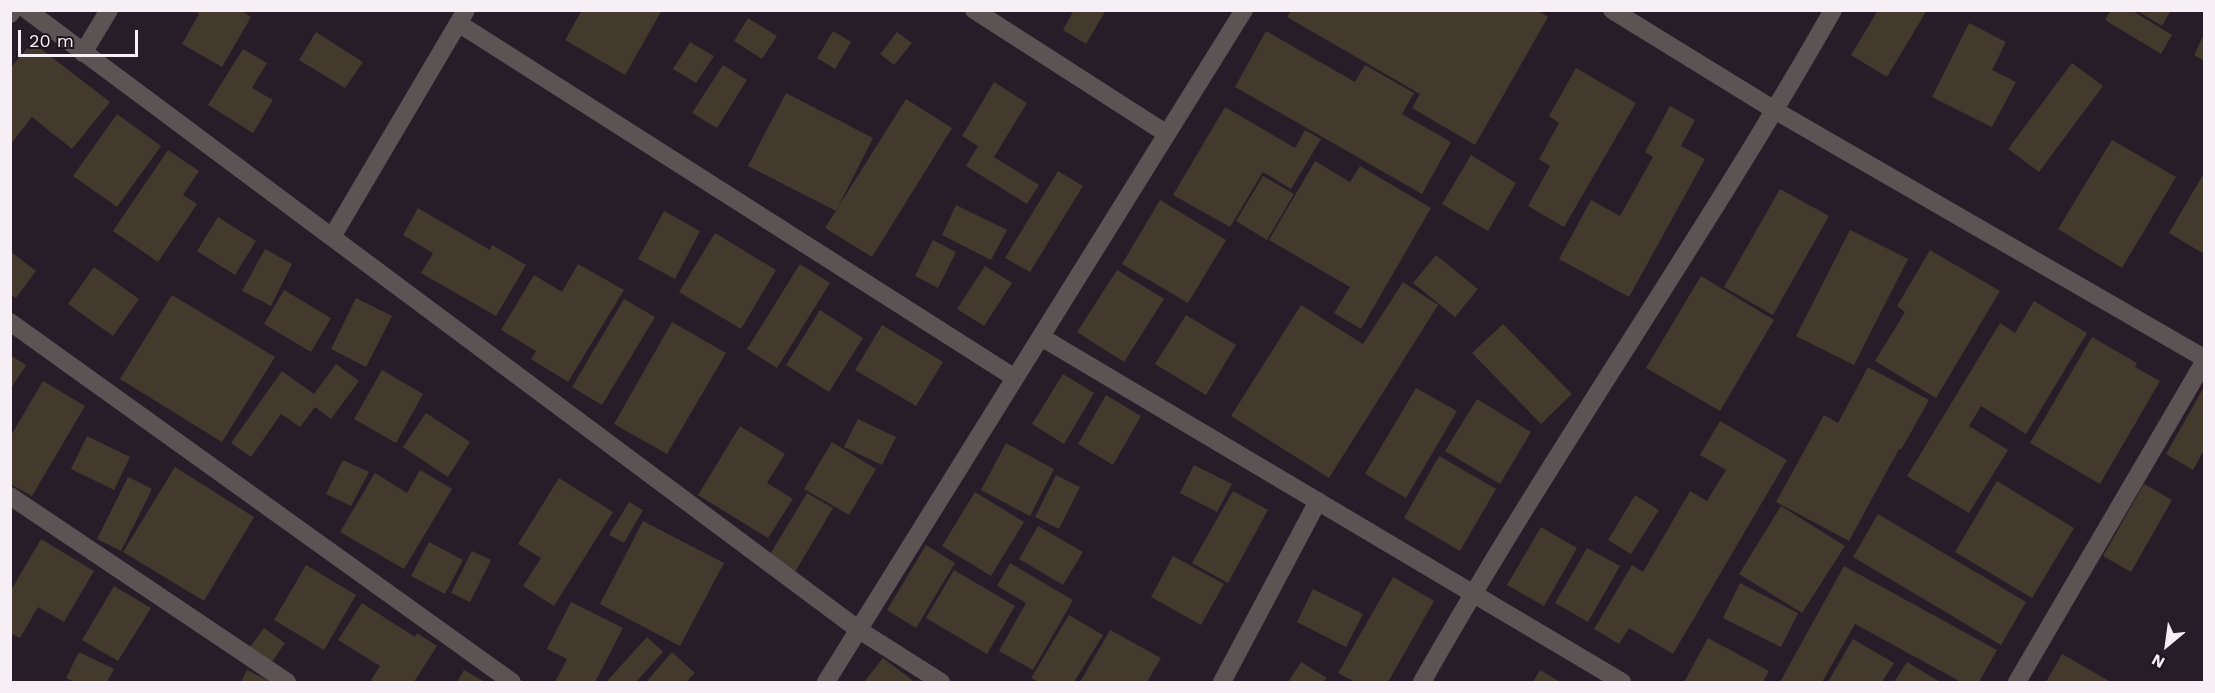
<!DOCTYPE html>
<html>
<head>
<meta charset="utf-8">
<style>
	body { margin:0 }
	#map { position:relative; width:2215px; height:693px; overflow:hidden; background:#271d28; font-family:"Work Sans",sans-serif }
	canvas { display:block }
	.frame { position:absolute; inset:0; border:12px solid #f6eff6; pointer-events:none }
	.north { position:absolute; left:2137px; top:615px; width:60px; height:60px; -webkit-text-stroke:4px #1e141e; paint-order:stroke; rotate:209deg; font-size:16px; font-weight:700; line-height:24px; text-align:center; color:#f6eff6 }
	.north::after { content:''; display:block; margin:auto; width:21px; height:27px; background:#f6eff6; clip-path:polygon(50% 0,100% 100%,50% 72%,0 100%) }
	.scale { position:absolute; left:18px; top:30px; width:120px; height:27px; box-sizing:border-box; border:3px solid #f6eff6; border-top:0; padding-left:8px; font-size:18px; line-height:21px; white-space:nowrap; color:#f6eff6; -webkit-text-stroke:4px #1e141e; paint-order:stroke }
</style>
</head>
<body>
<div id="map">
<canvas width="2215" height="693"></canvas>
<div class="frame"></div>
<div class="north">N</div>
<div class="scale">20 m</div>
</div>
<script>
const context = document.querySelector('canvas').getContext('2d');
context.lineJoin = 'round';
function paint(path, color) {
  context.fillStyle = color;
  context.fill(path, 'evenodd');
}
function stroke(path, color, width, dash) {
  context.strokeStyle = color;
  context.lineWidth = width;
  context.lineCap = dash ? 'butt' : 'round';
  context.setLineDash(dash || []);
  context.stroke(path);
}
paint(new Path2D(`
	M 193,10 L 241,10 L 251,17 L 222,67 L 182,44 L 199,14 Z
	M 582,10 L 662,10 L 625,75 L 565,40 Z
	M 1074,10 L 1106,10 L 1086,44 L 1063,30 Z
	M 1291,10 L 1537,10 L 1548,17 L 1475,145 L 1412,108 L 1420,94 L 1287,17 Z
	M 1878,10 L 1927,10 L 1887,77 L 1851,55 Z
	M 2111,10 L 2131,10 L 2172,35 L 2161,54 L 2105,20 Z
	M 2136,10 L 2171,10 L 2162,26 Z
	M 748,18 L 777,36 L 762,59 L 734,41 Z
	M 1969,23 L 2006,42 L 1992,70 L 2016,82 L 1992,127 L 1932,97 Z
	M 833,31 L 851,42 L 835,69 L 817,58 Z
	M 1266,31 L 1355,82 L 1365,65 L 1414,93 L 1402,114 L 1451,142 L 1422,194 L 1235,87 Z
	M 316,32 L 363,62 L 345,88 L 299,60 Z
	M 897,32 L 912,43 L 894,65 L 880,54 Z
	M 2204,34 L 2204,61 L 2194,55 Z
	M 32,42 L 110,102 L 72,149 L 32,117 L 10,145 L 10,69 Z
	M 690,42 L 714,56 L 696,83 L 673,69 Z
	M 243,49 L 267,63 L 252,88 L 273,100 L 253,133 L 208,105 Z
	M 2072,63 L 2103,86 L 2039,172 L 2008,149 Z
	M 723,65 L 747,80 L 717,128 L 692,113 Z
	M 1576,68 L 1636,103 L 1564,227 L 1528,206 L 1550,166 L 1539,159 L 1559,123 L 1549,116 Z
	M 994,82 L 1027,103 L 994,157 L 1039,185 L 1027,204 L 966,166 L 978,146 L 962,136 Z
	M 786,93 L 873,138 L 836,211 L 748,166 Z
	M 906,99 L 952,128 L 872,257 L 825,228 Z
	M 1670,106 L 1695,120 L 1681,146 L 1705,159 L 1629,297 L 1559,259 L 1591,200 L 1620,216 L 1653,157 L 1645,152 Z
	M 1225,107 L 1295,148 L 1305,130 L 1321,139 L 1291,189 L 1263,172 L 1230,227 L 1173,195 Z
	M 117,114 L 161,146 L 117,207 L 73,176 Z
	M 2112,140 L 2176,177 L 2122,268 L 2058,229 Z
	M 168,150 L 199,171 L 183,195 L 197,204 L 158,262 L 113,231 Z
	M 1471,155 L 1516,183 L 1488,231 L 1442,204 Z
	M 1315,161 L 1350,182 L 1360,166 L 1431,208 L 1361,329 L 1334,313 L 1350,287 L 1269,240 Z
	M 1058,171 L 1083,186 L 1030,272 L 1005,258 Z
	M 2204,173 L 2204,254 L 2169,233 Z
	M 1263,176 L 1294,194 L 1267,240 L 1236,221 Z
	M 1780,189 L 1829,216 L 1773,315 L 1724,287 Z
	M 1160,200 L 1226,240 L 1188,303 L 1122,264 Z
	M 956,205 L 1007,230 L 991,260 L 942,235 Z
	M 418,208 L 490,250 L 492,245 L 526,265 L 496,316 L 421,273 L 433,253 L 403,235 Z
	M 664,211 L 700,231 L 675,279 L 638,259 Z
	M 218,217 L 256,241 L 235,275 L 197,251 Z
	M 1850,230 L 1908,259 L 1854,365 L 1796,336 Z
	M 715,233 L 776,270 L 741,329 L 679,292 Z
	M 933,240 L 956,252 L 938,288 L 915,276 Z
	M 265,249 L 292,264 L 271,306 L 242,291 Z
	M 1930,250 L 2000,291 L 1936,398 L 1875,361 L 1905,312 L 1897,306 Z
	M 10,251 L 36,271 L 16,298 L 10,294 Z
	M 1436,255 L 1478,289 L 1455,317 L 1413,283 Z
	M 578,264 L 624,290 L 568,382 L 531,359 L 536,351 L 501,330 L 534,275 L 562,292 Z
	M 800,264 L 830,283 L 777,368 L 747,349 Z
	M 985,266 L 1012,283 L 984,326 L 957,309 Z
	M 94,267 L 139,299 L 113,336 L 68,304 Z
	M 1117,270 L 1164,299 L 1124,362 L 1077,332 Z
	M 1701,276 L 1774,320 L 1720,411 L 1646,368 Z
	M 1403,282 L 1438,305 L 1329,478 L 1231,416 L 1301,305 L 1363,344 Z
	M 284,290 L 331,318 L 311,352 L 264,324 Z
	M 172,295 L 275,357 L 222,442 L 120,379 Z
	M 356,298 L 392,316 L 366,367 L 331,349 Z
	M 624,299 L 655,317 L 602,405 L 572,387 Z
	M 2034,301 L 2087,333 L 2026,434 L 1981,406 L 1969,426 L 2008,450 L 1969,513 L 1907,476 L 2000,323 L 2015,333 Z
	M 820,310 L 863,338 L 829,392 L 786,365 Z
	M 1186,315 L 1236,345 L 1206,395 L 1155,364 Z
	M 672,322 L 726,353 L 667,454 L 614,424 Z
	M 1503,324 L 1572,394 L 1541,424 L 1472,353 Z
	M 882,325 L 943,362 L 916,406 L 855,370 Z
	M 2092,337 L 2137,363 L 2135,367 L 2160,381 L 2100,484 L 2030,443 Z
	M 10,355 L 26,365 L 10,390 Z
	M 336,364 L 359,381 L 331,419 L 315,407 L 300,427 L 281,414 L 251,457 L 231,443 L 282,371 L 314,394 Z
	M 1868,367 L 1929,400 L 1901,450 L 1899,449 L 1849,541 L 1776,502 L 1824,415 L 1838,423 Z
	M 382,370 L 423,394 L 396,443 L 354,419 Z
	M 1063,374 L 1094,393 L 1064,444 L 1032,424 Z
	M 43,381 L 85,406 L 32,496 L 10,484 L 10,437 Z
	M 2204,387 L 2204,450 L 2193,470 L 2166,454 Z
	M 1416,388 L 1457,411 L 1406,498 L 1365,474 Z
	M 1106,395 L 1141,416 L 1113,465 L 1078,444 Z
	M 1477,399 L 1531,432 L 1500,484 L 1445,451 Z
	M 426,413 L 470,442 L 448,477 L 403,447 Z
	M 858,419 L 896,437 L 882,465 L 844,447 Z
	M 1720,421 L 1787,460 L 1673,654 L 1629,628 L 1619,644 L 1594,629 L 1632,565 L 1643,572 L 1690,491 L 1707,501 L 1726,470 L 1700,455 Z
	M 740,426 L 785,454 L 767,483 L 793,499 L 768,538 L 698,495 Z
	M 87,436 L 130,457 L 114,490 L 71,469 Z
	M 832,442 L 876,469 L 849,515 L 804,489 Z
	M 1006,443 L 1054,469 L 1030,516 L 981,490 Z
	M 1439,456 L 1496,489 L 1460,551 L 1404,518 Z
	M 343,460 L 369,472 L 351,506 L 326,494 Z
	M 1194,465 L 1232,484 L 1217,512 L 1180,493 Z
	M 175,467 L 254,517 L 204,601 L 123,552 Z
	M 420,470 L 452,489 L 404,569 L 340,532 L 375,473 L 407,493 Z
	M 1056,475 L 1080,487 L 1059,529 L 1035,517 Z
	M 128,477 L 152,489 L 121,551 L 97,539 Z
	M 559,478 L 613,512 L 554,606 L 523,586 L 541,558 L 518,544 Z
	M 1997,481 L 2074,528 L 2032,598 L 1955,552 Z
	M 2144,484 L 2172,500 L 2131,572 L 2103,556 Z
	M 1233,491 L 1268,510 L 1228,583 L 1192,563 Z
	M 975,492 L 1024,522 L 991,576 L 942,546 Z
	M 807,493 L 833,508 L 795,572 L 769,556 Z
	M 1635,495 L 1659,510 L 1631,554 L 1608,540 Z
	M 629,502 L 643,510 L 624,543 L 609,535 Z
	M 1781,506 L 1845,546 L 1802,613 L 1739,574 Z
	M 1878,514 L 2026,602 L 2001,645 L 1853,557 Z
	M 643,521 L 724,563 L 680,646 L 600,604 Z
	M 1038,526 L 1083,552 L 1063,585 L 1019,559 Z
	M 1541,527 L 1577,548 L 1544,606 L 1507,585 Z
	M 41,539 L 94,571 L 64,622 L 38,607 L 20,638 L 10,633 L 10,592 Z
	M 429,542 L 463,560 L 445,594 L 411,576 Z
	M 926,545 L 955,563 L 916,628 L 887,610 Z
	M 1587,548 L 1620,566 L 1588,622 L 1555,603 Z
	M 472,551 L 491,560 L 470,602 L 451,593 Z
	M 1173,556 L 1224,584 L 1201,625 L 1151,597 Z
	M 1010,563 L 1073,600 L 1033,670 L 999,651 L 1026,603 L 997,586 Z
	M 306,565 L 356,595 L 324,650 L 274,620 Z
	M 1844,566 L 1997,650 L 1979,682 L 1961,682 L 1855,624 L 1822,682 L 1780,682 Z
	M 954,570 L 1015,606 L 987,654 L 926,618 Z
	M 1393,577 L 1434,601 L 1388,682 L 1355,682 L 1338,673 Z
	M 1740,583 L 1798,613 L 1781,647 L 1723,618 Z
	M 114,586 L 151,608 L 118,661 L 82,640 Z
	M 1313,589 L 1363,614 L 1346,647 L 1297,622 Z
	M 571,602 L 623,628 L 595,682 L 555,682 L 567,659 L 547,649 Z
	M 362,603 L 415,637 L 417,633 L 437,646 L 414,682 L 370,682 L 380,666 L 338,640 Z
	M 1069,615 L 1103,635 L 1074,682 L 1039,682 L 1031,678 Z
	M 264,628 L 285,643 L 272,662 L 250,647 Z
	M 1110,630 L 1161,658 L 1147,682 L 1080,682 Z
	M 647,637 L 663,652 L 636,682 L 606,682 Z
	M 1708,638 L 1769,671 L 1763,682 L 1684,682 Z
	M 1853,639 L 1894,663 L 1882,682 L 1828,682 Z
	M 79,652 L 114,669 L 107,682 L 74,682 L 66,678 Z
	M 672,652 L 695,673 L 686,682 L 646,682 Z
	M 2062,654 L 2111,682 L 2046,682 Z
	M 883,658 L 915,682 L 864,682 Z
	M 1301,662 L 1327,678 L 1324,682 L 1288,682 Z
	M 1907,662 L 1940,682 L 1894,682 Z
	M 247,670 L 271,682 L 241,682 Z
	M 464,670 L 485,682 L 457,682 Z
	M 1540,670 L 1560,682 L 1533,682 Z`), '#44392d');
stroke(new Path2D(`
	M 27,10 L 859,630 L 941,682
	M 974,10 L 1167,134
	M 1612,10 L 1776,111 L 2204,358
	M 10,14 L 13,10
	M 458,23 L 1015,378
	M 83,53 L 109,10
	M 332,237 L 466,10
	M 10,322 L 512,682
	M 1041,337 L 1622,682
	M 10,496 L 287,682
	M 826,682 L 1244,10
	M 1222,682 L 1318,501
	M 1422,682 C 1551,454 1703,239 1833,10
	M 2017,682 L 2204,362`), '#5c5355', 18);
</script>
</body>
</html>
